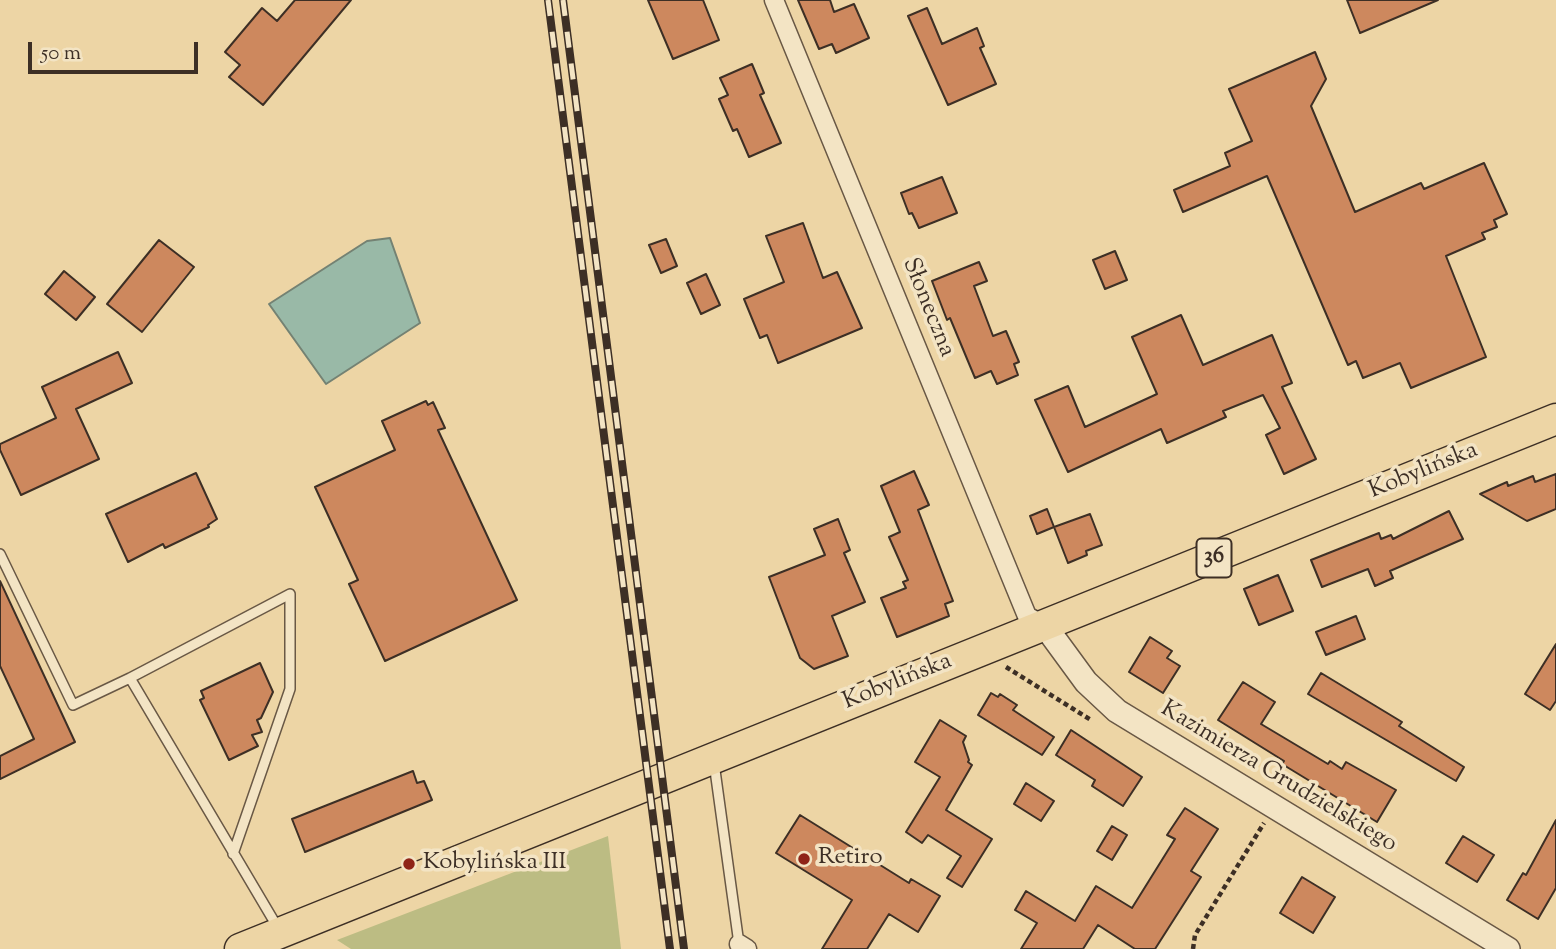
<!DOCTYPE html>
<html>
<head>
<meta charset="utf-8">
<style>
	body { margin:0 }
	#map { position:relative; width:1556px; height:949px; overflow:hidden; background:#edd5a5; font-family:"Sorts Mill Goudy",serif }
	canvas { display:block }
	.scale { position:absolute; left:28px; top:42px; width:170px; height:32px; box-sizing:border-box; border:4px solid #3d2f25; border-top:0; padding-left:9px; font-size:21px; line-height:24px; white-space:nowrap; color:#3d2f25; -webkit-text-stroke:5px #f3e4c4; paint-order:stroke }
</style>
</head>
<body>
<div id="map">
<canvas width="1556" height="949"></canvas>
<div class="scale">50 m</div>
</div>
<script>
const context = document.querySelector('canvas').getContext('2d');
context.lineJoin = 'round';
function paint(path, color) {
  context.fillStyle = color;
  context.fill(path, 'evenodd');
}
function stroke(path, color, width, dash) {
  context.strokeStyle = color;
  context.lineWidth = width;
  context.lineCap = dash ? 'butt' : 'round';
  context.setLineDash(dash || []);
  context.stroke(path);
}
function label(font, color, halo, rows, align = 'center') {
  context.font = font + ' "Sorts Mill Goudy",serif';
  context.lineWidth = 7;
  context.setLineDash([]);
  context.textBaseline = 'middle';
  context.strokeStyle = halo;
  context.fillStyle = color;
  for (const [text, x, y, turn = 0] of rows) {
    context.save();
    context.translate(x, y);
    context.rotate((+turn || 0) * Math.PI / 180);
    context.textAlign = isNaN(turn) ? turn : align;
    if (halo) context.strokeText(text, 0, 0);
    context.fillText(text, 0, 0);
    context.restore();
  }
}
paint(new Path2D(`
	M 608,836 L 621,949 L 351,949 L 337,940 Z`), '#bcbc83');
const water = new Path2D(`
	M 390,238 L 420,323 L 326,384 L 269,304 L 367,241 Z`);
paint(water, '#99b9a7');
stroke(water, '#748273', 2);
const building = new Path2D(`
	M 295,0 L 351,0 L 263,105 L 229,77 L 240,65 L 225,52 L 262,8 L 277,21 Z
	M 648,0 L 703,0 L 719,40 L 673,59 Z
	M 798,0 L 830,0 L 834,12 L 854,4 L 869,38 L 836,53 L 832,44 L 819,49 Z
	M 1347,0 L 1438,0 L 1360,33 Z
	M 927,8 L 942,44 L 977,28 L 984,46 L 980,48 L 996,84 L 948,105 L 908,16 Z
	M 1315,52 L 1326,79 L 1311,106 L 1355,212 L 1421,183 L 1424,189 L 1484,163 L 1507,214 L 1494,220 L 1497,227 L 1482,233 L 1485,239 L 1446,256 L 1486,357 L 1411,388 L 1400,363 L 1363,378 L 1356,361 L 1348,365 L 1267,176 L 1183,212 L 1174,190 L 1230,166 L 1225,153 L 1252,141 L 1229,89 Z
	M 752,64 L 764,93 L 760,95 L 781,143 L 749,157 L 737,129 L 733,131 L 719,99 L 728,95 L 720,78 Z
	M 942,177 L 957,213 L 919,228 L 912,213 L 909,214 L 901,193 Z
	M 803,223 L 823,278 L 837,272 L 862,328 L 778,363 L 767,335 L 760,338 L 744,299 L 784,282 L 766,236 Z
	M 666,239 L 677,266 L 661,273 L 649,245 Z
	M 159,240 L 194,267 L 142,332 L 107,304 Z
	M 1115,251 L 1127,280 L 1105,289 L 1093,260 Z
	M 979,262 L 987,281 L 974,286 L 993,336 L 1006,331 L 1019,362 L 1014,364 L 1018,375 L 997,384 L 991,371 L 975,378 L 950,318 L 947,320 L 932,281 Z
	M 64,271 L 95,297 L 76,320 L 45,294 Z
	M 706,274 L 720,305 L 701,314 L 687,283 Z
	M 1181,315 L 1203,365 L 1272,335 L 1292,383 L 1282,387 L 1316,459 L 1284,474 L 1266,435 L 1280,428 L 1263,395 L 1223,411 L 1226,417 L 1167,443 L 1161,429 L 1068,472 L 1035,400 L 1068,386 L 1085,427 L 1157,394 L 1132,337 Z
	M 118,352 L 132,383 L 76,409 L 99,459 L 21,495 L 0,450 L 0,444 L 56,418 L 42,387 Z
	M 426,401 L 428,405 L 433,402 L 445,428 L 438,430 L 517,600 L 385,661 L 349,584 L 358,580 L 315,487 L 395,450 L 382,421 Z
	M 914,471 L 929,505 L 918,510 L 953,601 L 945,604 L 949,616 L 897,637 L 881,598 L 906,588 L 903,582 L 908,580 L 889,537 L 900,532 L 881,486 Z
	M 196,473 L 217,519 L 208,525 L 209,527 L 165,548 L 163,544 L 128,562 L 106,514 Z
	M 1556,474 L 1556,509 L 1527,521 L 1480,494 L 1507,482 L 1508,486 L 1533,476 L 1535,482 Z
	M 1047,509 L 1054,527 L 1037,534 L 1030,516 Z
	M 1449,511 L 1463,539 L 1390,571 L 1393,578 L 1375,586 L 1368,569 L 1322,587 L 1311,560 L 1379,533 L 1381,539 L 1391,535 L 1393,539 Z
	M 1090,514 L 1102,545 L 1086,551 L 1087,555 L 1068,563 L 1054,527 Z
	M 838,519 L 850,550 L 844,553 L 865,602 L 832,616 L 848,656 L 814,669 L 800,658 L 769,577 L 825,555 L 814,529 Z
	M 1278,575 L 1293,611 L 1259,625 L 1244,589 Z
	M 0,581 L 75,742 L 0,779 L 0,756 L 34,739 L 0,666 Z
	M 1356,616 L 1365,639 L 1326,655 L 1316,632 Z
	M 1150,637 L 1172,651 L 1167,658 L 1180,666 L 1163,693 L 1129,672 Z
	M 1556,644 L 1556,701 L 1550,710 L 1525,694 Z
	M 260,663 L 273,692 L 261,718 L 257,720 L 262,732 L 252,735 L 258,746 L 229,760 L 200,700 L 204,698 L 201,691 Z
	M 1321,673 L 1402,722 L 1399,726 L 1464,767 L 1456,781 L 1308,694 Z
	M 1243,682 L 1275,702 L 1261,724 L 1328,764 L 1330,761 L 1342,769 L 1346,762 L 1396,790 L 1377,822 L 1282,764 L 1284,761 L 1218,720 Z
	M 991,693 L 998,697 L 1000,694 L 1017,705 L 1013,710 L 1054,737 L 1042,755 L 978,715 Z
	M 940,720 L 966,736 L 963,742 L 969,760 L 968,762 L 972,765 L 946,810 L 992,839 L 962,887 L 947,878 L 961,856 L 928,835 L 922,843 L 906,832 L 940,777 L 915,762 Z
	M 1071,730 L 1142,777 L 1123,806 L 1092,786 L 1095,780 L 1056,755 Z
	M 413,771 L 417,783 L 424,781 L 432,800 L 305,852 L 292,819 Z
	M 1026,783 L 1054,801 L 1041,821 L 1014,804 Z
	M 1185,808 L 1218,829 L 1191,871 L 1201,877 L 1155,949 L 1135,949 L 1098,925 L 1083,949 L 1021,949 L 1037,923 L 1015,910 L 1026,891 L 1075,921 L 1096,886 L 1132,908 L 1175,839 L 1167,835 Z
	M 800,815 L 909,883 L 911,879 L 940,896 L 918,932 L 889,914 L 867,949 L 822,949 L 852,900 L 776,853 Z
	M 1556,820 L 1556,888 L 1538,919 L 1507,900 L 1523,873 L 1526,875 Z
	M 1112,826 L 1127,835 L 1112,860 L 1097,851 Z
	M 1463,836 L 1494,855 L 1477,882 L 1446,863 Z
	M 1302,877 L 1335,897 L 1313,933 L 1280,913 Z`);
paint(building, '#cd885e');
stroke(building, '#3d2f25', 2);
const service = new Path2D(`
	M 0,554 L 73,705 L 130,678 L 278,928
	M 130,678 L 290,594 L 290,689 L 233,854
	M 714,763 L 739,944`);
const minor = new Path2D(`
	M 774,0 L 1027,616 L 1045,626
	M 739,944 L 747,949`);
const tertiary = new Path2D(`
	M 1045,626 L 1086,682 L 1117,711 L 1508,949`);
const primary = new Path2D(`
	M 240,949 L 1556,419`);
stroke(service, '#695845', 12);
stroke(minor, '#695845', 21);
stroke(tertiary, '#695845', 26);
stroke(primary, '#3d2f25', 33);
stroke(new Path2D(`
	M 1006,667 L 1091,720
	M 1193,949 L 1195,935 L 1264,823`), '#3d2f25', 4.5, [5, 3.5]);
stroke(service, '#f3e4c4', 9);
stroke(minor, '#f3e4c4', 18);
stroke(tertiary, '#f3e4c4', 23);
stroke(primary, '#edd5a5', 30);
const rail = new Path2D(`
	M 548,0 L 670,949
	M 563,0 L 684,949`);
stroke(rail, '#3d2f25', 8);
stroke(rail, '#f3e4c4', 5, [16]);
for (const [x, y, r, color] of [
	[804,859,7,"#8f2418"],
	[409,864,7,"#8f2418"]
]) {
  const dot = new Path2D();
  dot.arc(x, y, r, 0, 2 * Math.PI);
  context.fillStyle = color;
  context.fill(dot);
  stroke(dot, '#f3e4c4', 2.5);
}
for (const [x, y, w] of [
	[1214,558,35]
]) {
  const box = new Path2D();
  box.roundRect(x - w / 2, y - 19.5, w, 39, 5);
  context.fillStyle = '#f3e4c4';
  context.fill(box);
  stroke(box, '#3d2f25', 2);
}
label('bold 23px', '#3d2f25', null, [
	["36",1214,558]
]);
label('24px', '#3d2f25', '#f3e4c4', [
	["Słoneczna",927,308,68],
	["Kobylińska",1424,472,-22],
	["Kobylińska",898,683,-22],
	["Kazimierza Grudzielskiego",1278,778,31]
]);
label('24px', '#3d2f25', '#f3e4c4', [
	["Retiro",818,859],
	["Kobylińska III",423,864]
], 'left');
</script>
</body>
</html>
